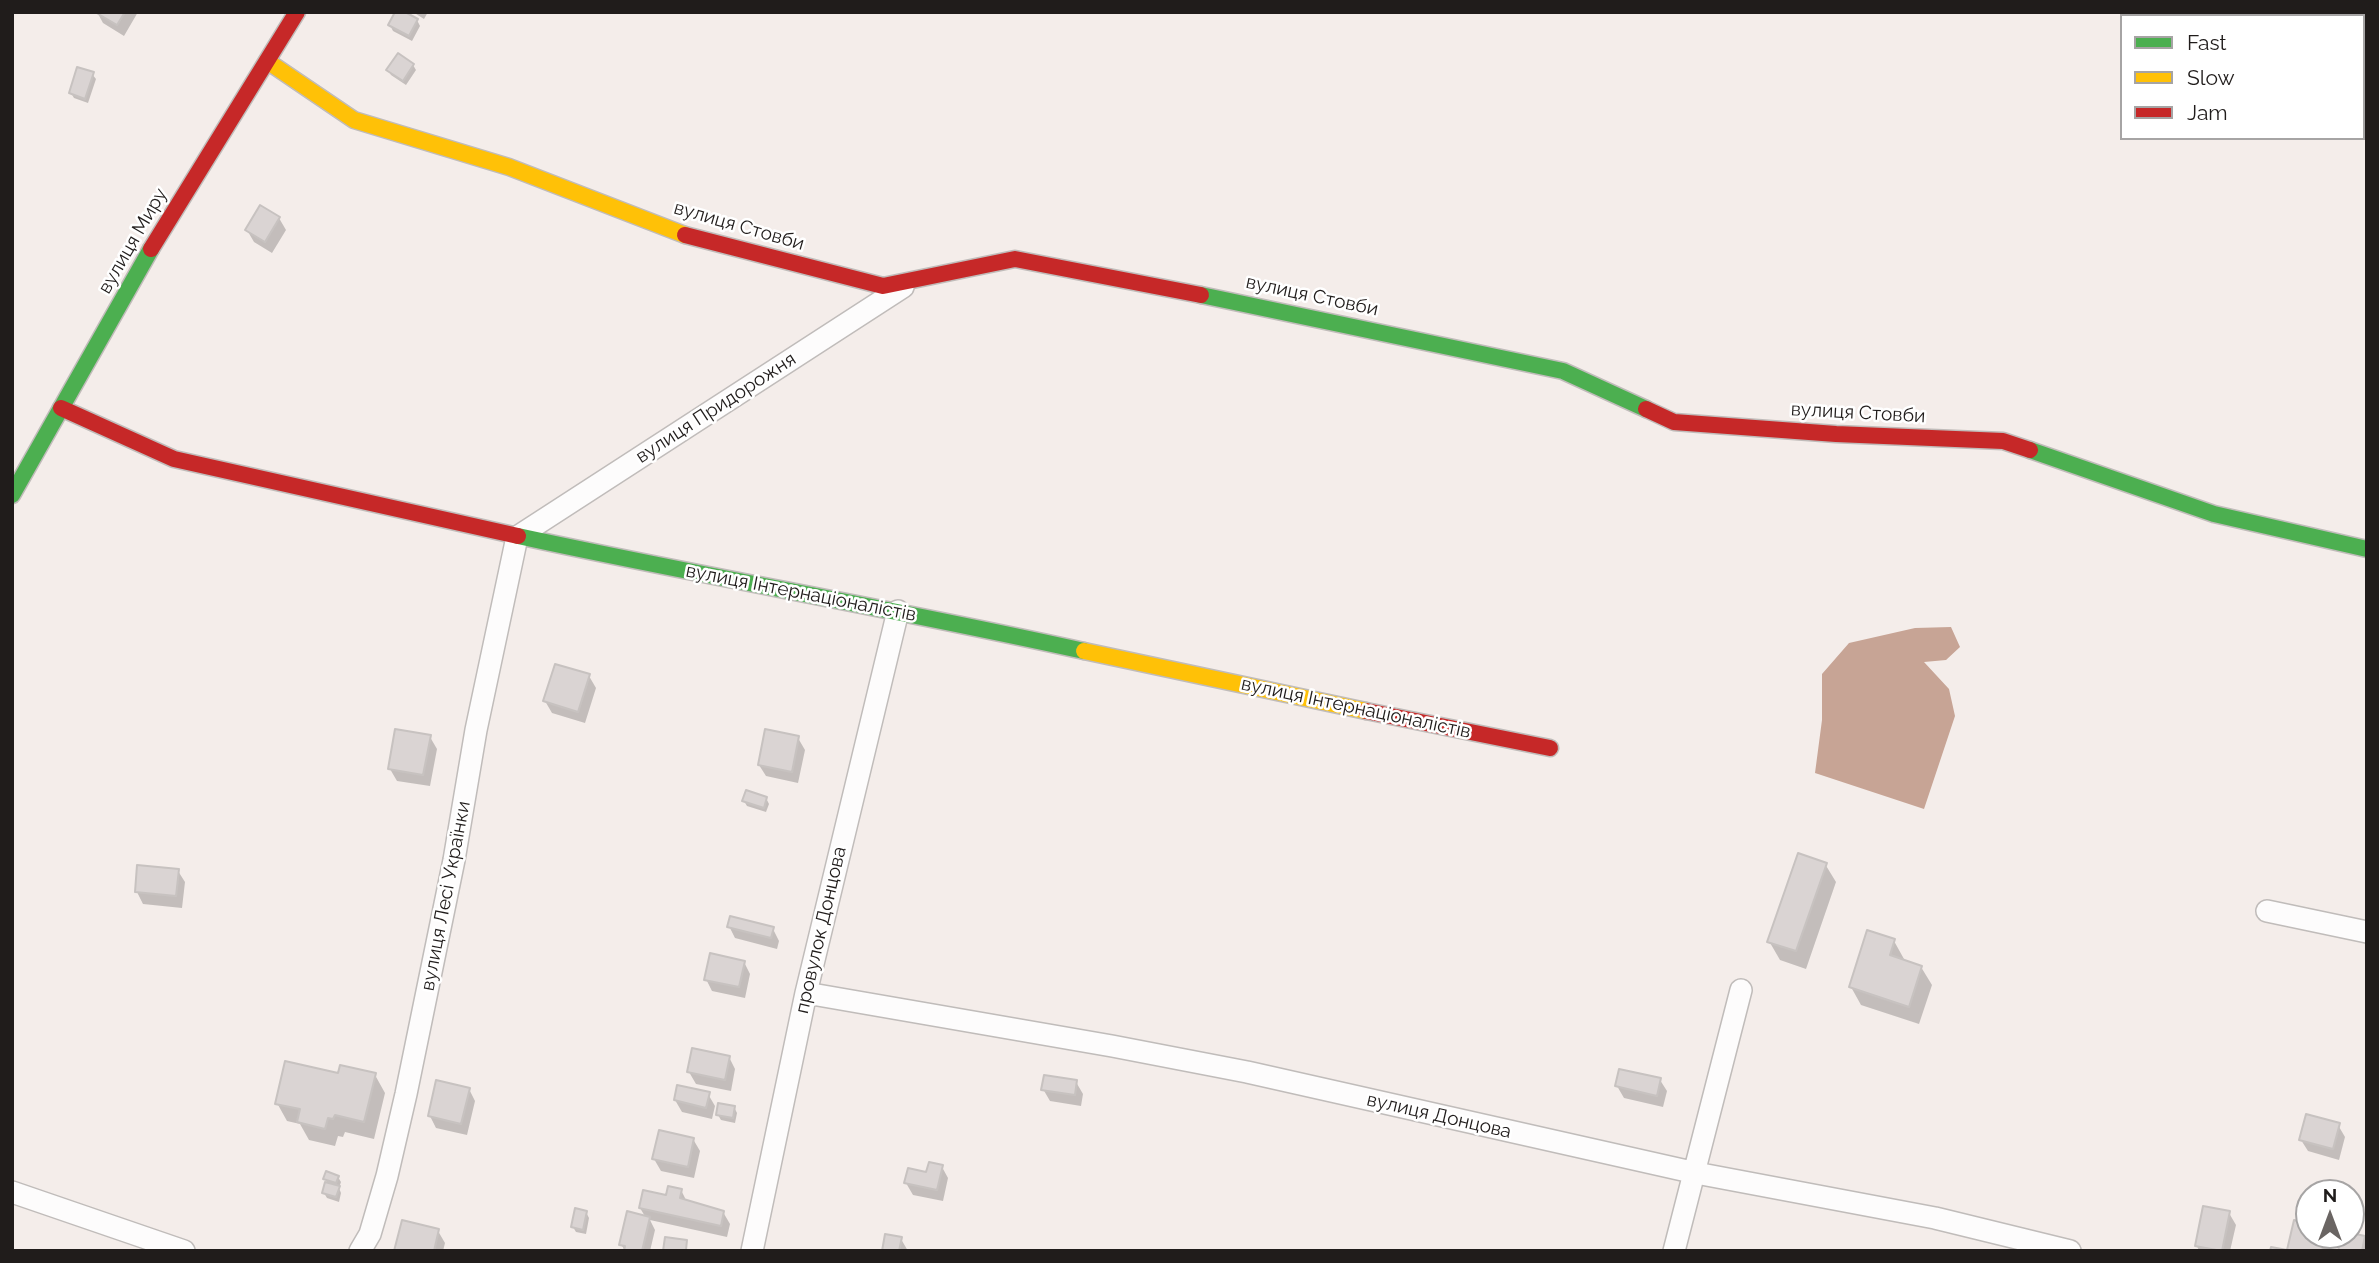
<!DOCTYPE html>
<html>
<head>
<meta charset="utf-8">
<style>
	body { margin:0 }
	#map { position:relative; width:2379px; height:1263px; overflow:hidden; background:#f4edea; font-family:Raleway,sans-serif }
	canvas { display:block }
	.frame { position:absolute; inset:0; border:14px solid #201c1b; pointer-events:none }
	.legend { position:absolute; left:2120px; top:14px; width:245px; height:126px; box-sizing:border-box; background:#fff; border:2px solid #a6a4a4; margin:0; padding:9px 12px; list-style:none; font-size:21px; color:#201c1b }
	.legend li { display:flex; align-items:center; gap:14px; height:35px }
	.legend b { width:35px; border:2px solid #a6a4a4 }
	.north { position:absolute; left:2295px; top:1179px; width:70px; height:70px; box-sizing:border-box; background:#fff; border:2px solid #a6a4a4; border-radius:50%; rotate:0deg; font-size:19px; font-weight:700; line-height:28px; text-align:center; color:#201c1b }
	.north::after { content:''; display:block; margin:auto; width:24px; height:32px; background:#6a6563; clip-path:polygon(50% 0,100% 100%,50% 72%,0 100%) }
</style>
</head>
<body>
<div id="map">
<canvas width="2379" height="1263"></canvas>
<div class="frame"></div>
<ul class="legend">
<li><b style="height:9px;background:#4caf50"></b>Fast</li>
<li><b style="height:9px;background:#ffc107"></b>Slow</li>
<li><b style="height:9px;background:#c62828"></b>Jam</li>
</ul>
<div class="north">N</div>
</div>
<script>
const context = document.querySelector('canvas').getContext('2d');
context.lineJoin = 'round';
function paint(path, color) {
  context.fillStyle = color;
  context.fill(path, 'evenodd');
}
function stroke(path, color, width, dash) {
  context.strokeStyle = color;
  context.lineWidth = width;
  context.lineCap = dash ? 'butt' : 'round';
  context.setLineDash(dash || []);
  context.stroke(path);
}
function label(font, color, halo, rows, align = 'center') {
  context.font = font + ' Raleway,sans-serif';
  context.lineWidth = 5;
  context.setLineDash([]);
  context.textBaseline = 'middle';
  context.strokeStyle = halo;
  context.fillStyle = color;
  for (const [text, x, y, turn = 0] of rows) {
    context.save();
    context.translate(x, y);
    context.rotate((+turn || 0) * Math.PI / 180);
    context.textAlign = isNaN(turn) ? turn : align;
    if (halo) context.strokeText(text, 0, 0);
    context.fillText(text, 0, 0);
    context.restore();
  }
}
paint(new Path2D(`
	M 2251,12 L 2367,12 L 2367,58 L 2363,57 L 2363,16 L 2257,16 Z`), '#f7e1d7');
paint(new Path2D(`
	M 1951,627 L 1960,647 L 1946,660 L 1924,662 L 1949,689 L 1955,716 L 1924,809 L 1815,773 L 1822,720 L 1822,674 L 1849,643 L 1915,628 Z`), '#c7a495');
paint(new Path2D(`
	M 97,12 L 138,12 L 124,36 L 103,23 Z
	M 413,12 L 428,12 L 424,19 Z
	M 417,20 L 420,26 L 412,41 L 393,31 L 390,25 Z
	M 413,65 L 416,70 L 406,85 L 391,75 L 388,70 Z
	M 92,74 L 96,79 L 88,103 L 74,98 L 71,93 Z
	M 279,218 L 286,230 L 272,253 L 254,242 L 247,230 Z
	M 589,676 L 596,688 L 585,723 L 552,713 L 545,701 Z
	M 430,737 L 437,749 L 430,786 L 397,781 L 390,769 Z
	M 798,738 L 805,750 L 798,783 L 766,776 L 759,765 Z
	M 766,798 L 769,804 L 766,812 L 747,806 L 744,801 Z
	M 1825,864 L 1836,882 L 1806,969 L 1780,960 L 1769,941 Z
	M 178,871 L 185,882 L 182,908 L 143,904 L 137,892 Z
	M 729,926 L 773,929 L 779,941 L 777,949 L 735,938 Z
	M 1894,941 L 1904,959 L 1903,961 L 1921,967 L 1932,985 L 1919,1024 L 1861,1005 L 1851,987 Z
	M 744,962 L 750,974 L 745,998 L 712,991 L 706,979 Z
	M 729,1057 L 735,1069 L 731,1091 L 696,1084 L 689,1072 Z
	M 339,1075 L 375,1075 L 385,1093 L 374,1139 L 345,1132 L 343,1137 L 338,1136 L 335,1146 L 309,1140 L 300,1124 L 287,1121 L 277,1103 Z
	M 1660,1080 L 1667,1091 L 1663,1107 L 1624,1098 L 1617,1086 Z
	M 1076,1082 L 1083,1094 L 1081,1106 L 1050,1101 L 1043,1089 Z
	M 469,1089 L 475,1101 L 467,1135 L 436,1128 L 430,1116 Z
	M 708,1094 L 715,1106 L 712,1119 L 682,1112 L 675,1100 Z
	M 734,1107 L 737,1113 L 735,1123 L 721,1120 L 718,1115 Z
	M 2338,1125 L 2345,1137 L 2339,1160 L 2308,1151 L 2301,1140 Z
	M 693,1139 L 700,1151 L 694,1178 L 661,1171 L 654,1159 Z
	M 942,1167 L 948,1178 L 943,1201 L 913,1195 L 906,1183 Z
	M 338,1177 L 341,1182 L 339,1188 L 341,1193 L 339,1202 L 327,1198 L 324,1193 L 327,1182 L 325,1179 Z
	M 681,1190 L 687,1202 L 723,1212 L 730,1224 L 727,1237 L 650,1220 L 655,1230 L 650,1251 L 625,1251 L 621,1244 L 646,1218 L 640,1208 Z
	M 586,1212 L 589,1218 L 586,1234 L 576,1232 L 573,1227 Z
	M 2229,1213 L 2236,1225 L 2230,1251 L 2199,1251 L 2197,1246 Z
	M 2309,1226 L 2309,1235 L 2329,1235 L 2333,1241 L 2331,1251 L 2289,1251 Z
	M 438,1231 L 445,1243 L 443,1251 L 396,1251 Z
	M 2344,1235 L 2364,1238 L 2367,1251 L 2340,1251 Z
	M 901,1239 L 908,1251 L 884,1251 Z`), '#0003');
const building = new Path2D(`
	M 95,12 L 125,12 L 117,25 Z
	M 395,12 L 405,12 L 418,19 L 409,36 L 388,25 Z
	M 398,53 L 414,64 L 403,81 L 386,70 Z
	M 77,67 L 94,72 L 85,99 L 69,93 Z
	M 260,205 L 280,217 L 265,242 L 245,230 Z
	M 555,664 L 590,674 L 578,712 L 543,701 Z
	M 395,729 L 431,735 L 423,775 L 388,769 Z
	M 765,729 L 799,736 L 792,772 L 758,765 Z
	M 746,790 L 767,797 L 764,808 L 742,801 Z
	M 1798,853 L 1827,863 L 1796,951 L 1767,942 Z
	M 137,865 L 179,869 L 176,896 L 135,892 Z
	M 730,916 L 774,927 L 771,938 L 727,927 Z
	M 1867,930 L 1895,939 L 1890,955 L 1922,966 L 1909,1007 L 1849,987 Z
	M 710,953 L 745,961 L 739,987 L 704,980 Z
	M 692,1048 L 730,1056 L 725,1080 L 687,1072 Z
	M 285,1061 L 338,1073 L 340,1065 L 376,1073 L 364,1122 L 335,1115 L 333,1119 L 328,1118 L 325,1129 L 297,1122 L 300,1109 L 275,1104 Z
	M 1619,1069 L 1661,1078 L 1657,1096 L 1615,1086 Z
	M 1044,1075 L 1077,1080 L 1075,1095 L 1041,1090 Z
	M 436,1080 L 470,1088 L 461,1124 L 428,1116 Z
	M 677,1085 L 710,1092 L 706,1108 L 674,1100 Z
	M 718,1103 L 735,1106 L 733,1118 L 716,1115 Z
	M 2306,1114 L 2340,1123 L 2333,1149 L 2299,1140 Z
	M 659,1130 L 694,1138 L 688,1167 L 652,1159 Z
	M 929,1162 L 943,1165 L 937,1190 L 904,1183 L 908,1168 L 926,1172 Z
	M 326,1171 L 339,1176 L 336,1183 L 323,1179 Z
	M 325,1182 L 340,1186 L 336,1197 L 322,1193 Z
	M 668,1186 L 682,1189 L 680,1198 L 724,1211 L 721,1226 L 639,1208 L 643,1190 L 666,1195 Z
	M 2203,1206 L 2230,1211 L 2222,1251 L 2195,1246 Z
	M 575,1208 L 587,1211 L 583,1230 L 571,1227 Z
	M 627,1211 L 650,1217 L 642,1251 L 624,1251 L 625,1246 L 619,1245 Z
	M 402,1220 L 439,1229 L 434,1251 L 394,1251 Z
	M 2294,1220 L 2309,1224 L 2309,1235 L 2326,1235 L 2322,1251 L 2270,1251 L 2271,1247 L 2287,1250 Z
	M 2351,1233 L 2365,1236 L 2362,1251 L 2338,1251 L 2342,1235 L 2351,1235 Z
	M 885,1234 L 902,1237 L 899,1251 L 882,1251 Z
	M 665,1237 L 687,1240 L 686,1250 L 693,1251 L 663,1251 Z`);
paint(building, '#dad4d3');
stroke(building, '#c7c2c0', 2);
const street = new Path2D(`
	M 2267,911 L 2367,932
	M 806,993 L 1112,1046 L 1247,1072 L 1696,1173 L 1935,1218 L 2070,1251
	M 12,1192 L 184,1251
	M 360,1251 L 370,1234 L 387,1176 L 406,1094 L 454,860 L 476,730 L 517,537 L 903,287
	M 752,1251 L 806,993 L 898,611
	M 1674,1251 L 1741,990`);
const fast = new Path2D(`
	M 1201,295 L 1563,371 L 1646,409
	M 2030,450 L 2214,514 L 2367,549
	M 12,495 L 151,249
	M 518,536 C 706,577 896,609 1084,651`);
const slow = new Path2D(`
	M 267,61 L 354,120 L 509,167 L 685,235
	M 1084,651 L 1366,711`);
const jam = new Path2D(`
	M 685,235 L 883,286 L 1015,259 L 1201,295
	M 151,249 L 297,12
	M 61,408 L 174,459 L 518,536
	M 1646,409 L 1674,422 L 1836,434 L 2003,441 L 2030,450
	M 1366,711 L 1550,748`);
stroke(street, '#c0bcba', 24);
stroke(fast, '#c0bcba', 19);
stroke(slow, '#c0bcba', 19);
stroke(jam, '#c0bcba', 19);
stroke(street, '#fdfcfc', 21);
stroke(fast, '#4caf50', 16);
stroke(slow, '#ffc107', 16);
stroke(jam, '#c62828', 16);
label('19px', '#201c1b', '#fff', [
	["вулиця Стовби",739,226,16],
	["вулиця Миру",133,241,-60],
	["вулиця Стовби",1312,296,12],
	["вулиця Придорожня",716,408,-33],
	["вулиця Стовби",1858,413,3],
	["вулиця Інтернаціоналістів",801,593,11],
	["вулиця Інтернаціоналістів",1356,708,12],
	["вулиця Лесі Українки",446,896,-79],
	["провулок Донцова",821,930,-77],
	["вулиця Донцова",1439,1116,13]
]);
</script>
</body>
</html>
